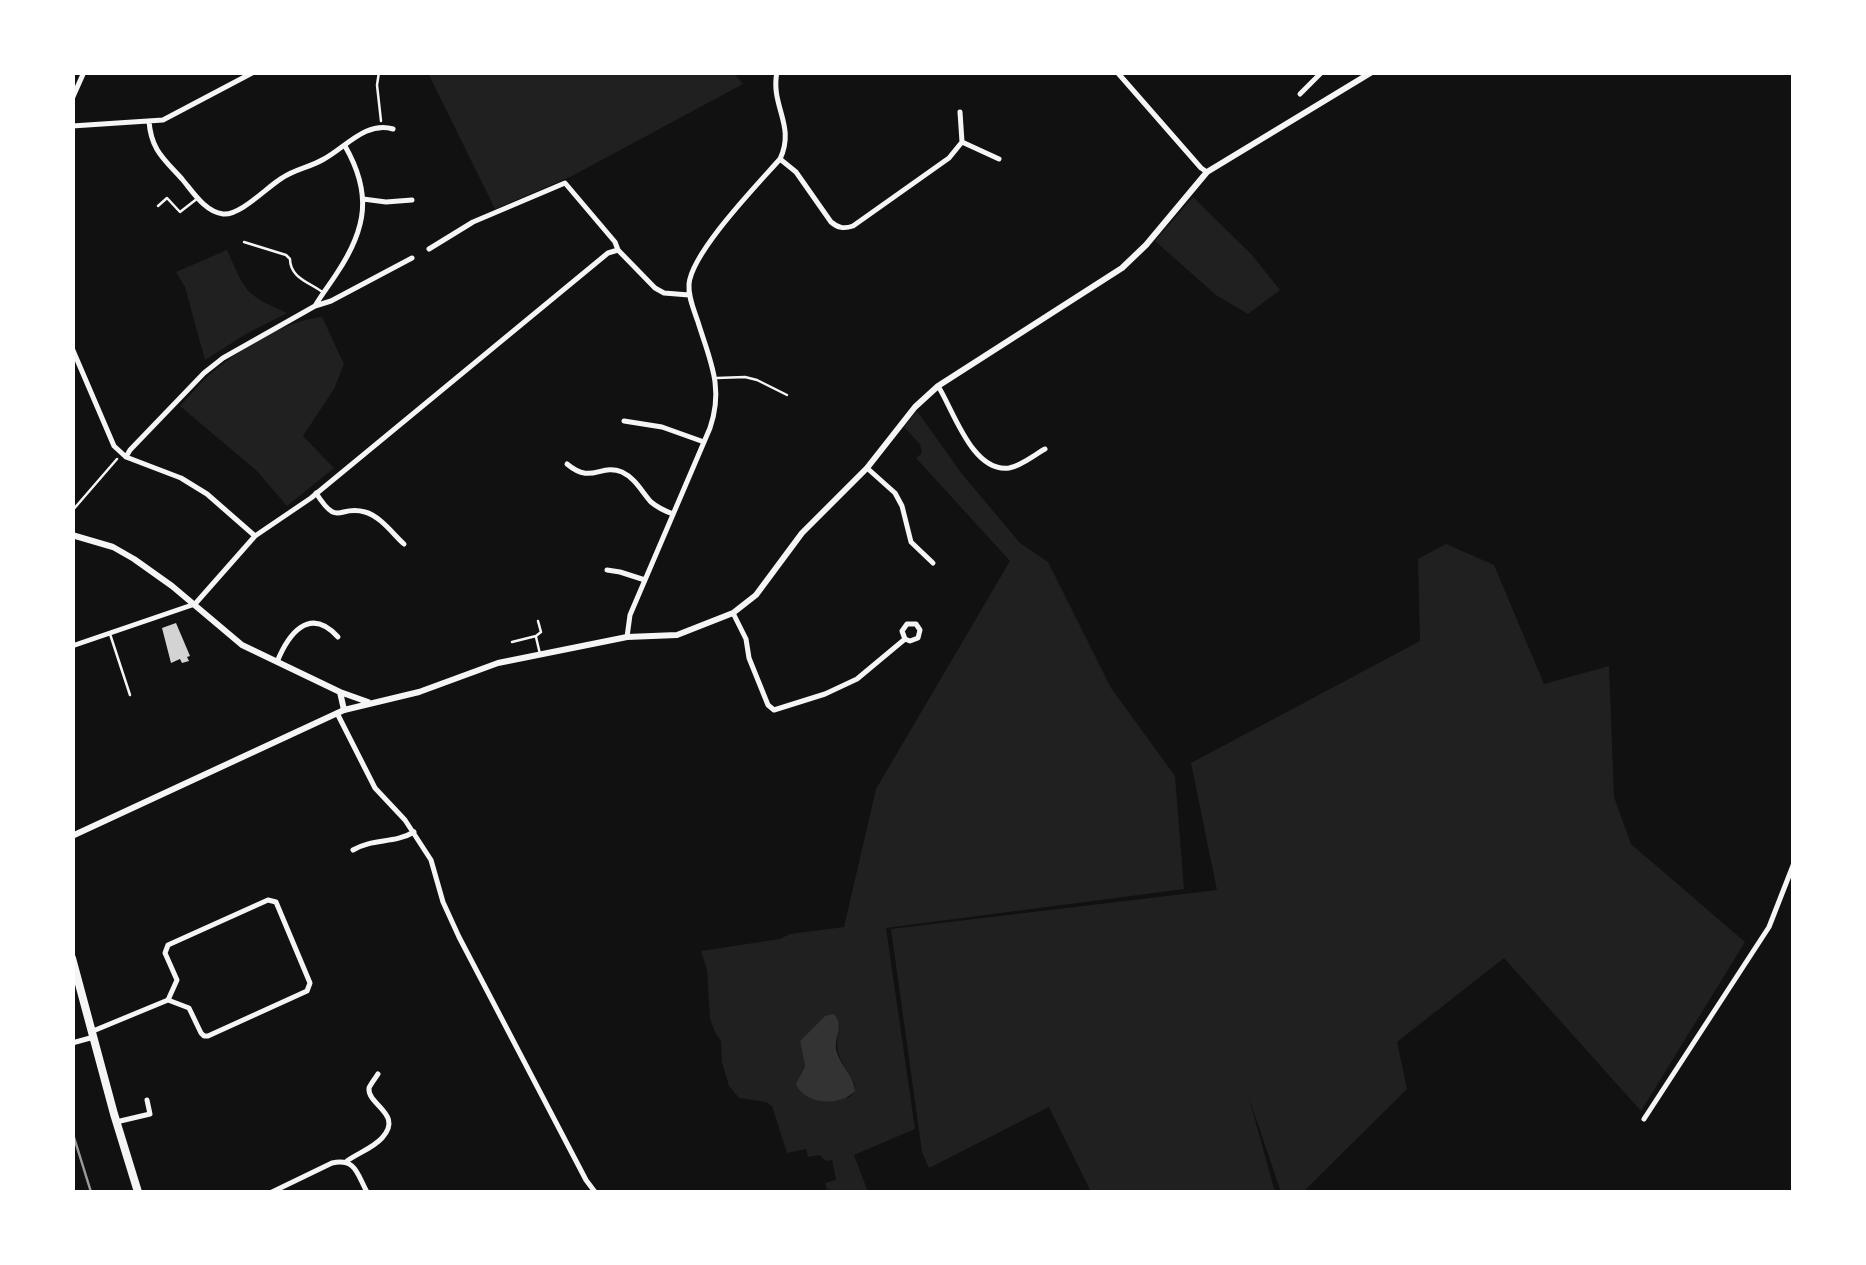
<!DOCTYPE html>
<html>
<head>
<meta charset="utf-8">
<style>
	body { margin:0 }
	#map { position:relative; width:1866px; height:1265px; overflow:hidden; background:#111; font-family:Barlow,sans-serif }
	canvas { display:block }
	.frame { position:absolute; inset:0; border:75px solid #fff; pointer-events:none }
</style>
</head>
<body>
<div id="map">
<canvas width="1866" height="1265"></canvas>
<div class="frame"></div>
</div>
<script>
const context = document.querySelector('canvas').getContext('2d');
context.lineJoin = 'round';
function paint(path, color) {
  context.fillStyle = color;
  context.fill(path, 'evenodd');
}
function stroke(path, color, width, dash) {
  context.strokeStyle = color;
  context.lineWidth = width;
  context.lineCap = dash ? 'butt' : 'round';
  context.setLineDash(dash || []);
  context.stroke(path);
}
paint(new Path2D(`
	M 734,73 L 743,84 L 572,176 L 495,209 L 428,73 Z
	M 1193,197 L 1252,255 L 1280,290 L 1248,314 L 1216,295 L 1155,241 Z
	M 227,250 C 246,292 244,294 287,313 L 246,334 L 205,360 L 185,287 L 176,272 Z
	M 322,317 L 344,364 L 334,389 L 303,436 L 334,468 L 287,506 L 257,471 L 180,406 C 190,396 198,385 208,376 C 235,352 285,320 322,317 Z
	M 917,411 L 962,474 L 1020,543 L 1048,562 L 1111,688 L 1175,776 L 1184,889 L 886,928 L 915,1129 L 854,1155 L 868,1192 L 831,1192 L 830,1189 L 827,1190 L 825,1183 L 836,1180 L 832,1160 L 826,1161 L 819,1155 L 808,1157 L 806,1149 L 787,1153 L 772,1106 L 766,1102 L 739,1098 L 729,1086 L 722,1062 L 721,1041 L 715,1032 L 710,1019 L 707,970 L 701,951 L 780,939 L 790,934 L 844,927 L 876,789 L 1010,561 L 916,458 L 922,453 L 920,444 L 904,427 ZM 825,1016 L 840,1026 C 832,1057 843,1059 855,1085 L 853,1094 L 848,1098 L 799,1077 L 805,1066 L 800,1041 Z
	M 1446,544 L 1494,565 L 1544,684 L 1609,666 L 1614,797 L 1631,844 L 1745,942 L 1641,1111 L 1504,958 L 1397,1042 L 1407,1089 L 1303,1192 L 1281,1192 L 1249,1098 L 1275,1192 L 1091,1192 L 1049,1107 L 929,1168 L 922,1152 L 891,929 L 1217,890 L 1191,763 L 1420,641 L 1418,559 Z`), '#202020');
paint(new Path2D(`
	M 834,1014 C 846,1029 832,1037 837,1053 C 842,1067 854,1076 855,1091 C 840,1107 805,1105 796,1084 L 805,1066 L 800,1041 L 825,1016 Z`), '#333');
paint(new Path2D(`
	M 176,623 L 190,656 L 187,657 L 189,661 L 182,663 L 180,659 L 171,663 L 162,628 Z`), '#d3d3d3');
stroke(new Path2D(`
	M 379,72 L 377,85 L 381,121
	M 72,511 L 117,459`), '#f5f5f5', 2.5);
stroke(new Path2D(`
	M 158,206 L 167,198 L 180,212 L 198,198
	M 244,242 L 286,255 L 290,259 C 290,277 308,282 321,291
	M 717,378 L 745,377 L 757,380 L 787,395
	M 110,634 L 130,695
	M 536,637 L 540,654
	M 512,642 L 536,636 L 541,632 L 538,621`), '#f5f5f5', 2.5);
stroke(new Path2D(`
	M 1117,72 L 1201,168 L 1207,172
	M 1300,94 L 1322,72
	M 72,99 L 84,72
	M 149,121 C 151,150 164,159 182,179 C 193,192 205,212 223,214 C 240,216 267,187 282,178 C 295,169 311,167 324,159 C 346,147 366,121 393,129
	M 72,126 L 163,120 L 254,72
	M 962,142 L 999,159
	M 780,159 L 796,172 L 831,222 C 838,228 844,229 853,226 L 949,158 L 962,142 L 960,112
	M 363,199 L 386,202 L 412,200
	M 429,249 L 473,222 L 565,183 L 615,242 L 618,250 L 655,288 L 664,293 L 689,295
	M 315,306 C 322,294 330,284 337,273 C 367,228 372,193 345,146
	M 72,348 L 114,446 L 126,457 L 181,478 L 207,494 L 255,536
	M 938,386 C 953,409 972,473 1009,468 C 1021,466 1034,455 1045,449
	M 624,421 L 662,427 L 704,442
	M 126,457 L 130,450 L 204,373 L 223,358 L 315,306 L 331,301 L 412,258
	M 567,464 C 592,485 600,463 622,472 C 635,478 642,492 651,502 C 658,508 665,511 673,514
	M 867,468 L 895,493 L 902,506 L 911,542 L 933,563
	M 316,493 C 339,529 338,504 365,512 C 380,516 393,534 404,544
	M 607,570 L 620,572 L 645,580
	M 733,613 L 746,639 L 749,658 L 768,705 L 774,710 L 825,694 L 857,679 L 905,639 L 902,631 L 907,624 L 916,624 L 920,630 L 918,638 L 910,641 L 905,639
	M 627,637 L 630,615 L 710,428 C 724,387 710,361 698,322 C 694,310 688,297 689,284 C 692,252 757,185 780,159 C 796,125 770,106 777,72
	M 72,646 L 195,604 L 255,536 L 311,498 L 608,253 L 618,250
	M 277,662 C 288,635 309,605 338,637
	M 337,713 L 375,788 L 405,820 L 431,860 L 443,902 L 459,937 L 586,1180 L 595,1192
	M 353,850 C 373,838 394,844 414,832
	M 93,1031 L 168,1000 L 177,980 L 165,953 L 168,945 L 268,900 L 276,902 L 310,983 L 307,991 L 208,1036 L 204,1036 L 201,1033 L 189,1008 L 168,1000
	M 72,1043 L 94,1037
	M 1644,1119 L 1769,927 L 1794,863
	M 116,1122 L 150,1114 L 147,1100
	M 347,1161 C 358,1153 373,1148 382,1138 C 404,1114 367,1105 369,1088 C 370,1085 376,1077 378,1074
	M 272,1192 L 332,1163 C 356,1158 357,1174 367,1192`), '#f5f5f5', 5);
stroke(new Path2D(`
	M 72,836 L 344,710`), '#f5f5f5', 6);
stroke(new Path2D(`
	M 72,535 L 113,547 L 134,559 L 172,586 L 242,645 L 340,692 L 368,702
	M 340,692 L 344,710 L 419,692 L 498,663 L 627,637 L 677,635 L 733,613 L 756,595 L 802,533 L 867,468 L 915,407 L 938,386 L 1122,268 L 1146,245 L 1207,172 L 1372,72`), '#f5f5f5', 6);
stroke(new Path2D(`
	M 72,958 L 114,1114 L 138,1192`), '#f5f5f5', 8);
stroke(new Path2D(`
	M 72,1131 L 91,1192`), '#9a9a9a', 2.5);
</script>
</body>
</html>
